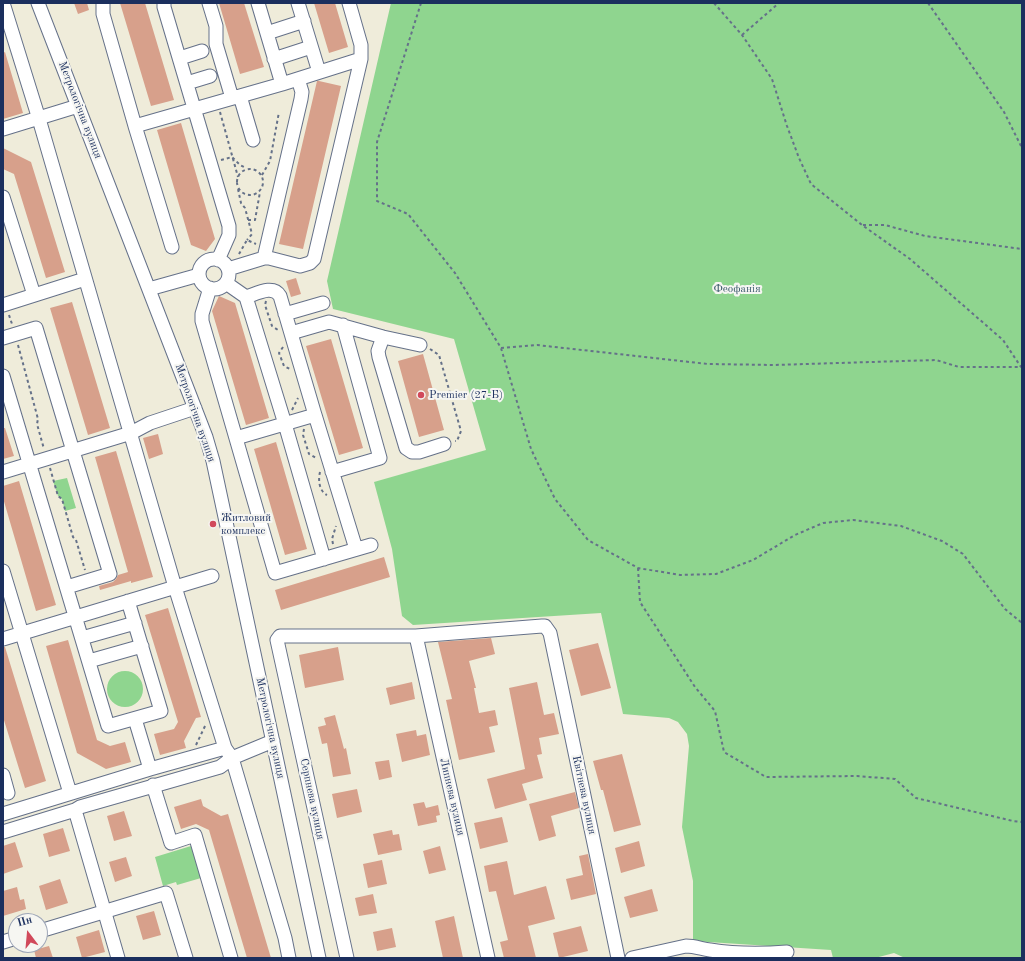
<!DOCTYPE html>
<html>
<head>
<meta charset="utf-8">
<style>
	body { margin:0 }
	#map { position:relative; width:1025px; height:961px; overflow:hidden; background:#efecda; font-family:"Old Standard TT",serif }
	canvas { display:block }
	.frame { position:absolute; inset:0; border:4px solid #1b2f5e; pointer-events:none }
	.north { position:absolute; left:8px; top:913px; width:40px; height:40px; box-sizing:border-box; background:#f6f6f2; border:1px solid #9ea6b7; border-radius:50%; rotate:344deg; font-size:11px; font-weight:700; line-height:16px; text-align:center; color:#1b2f5e }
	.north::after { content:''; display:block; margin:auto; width:14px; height:18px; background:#d1495b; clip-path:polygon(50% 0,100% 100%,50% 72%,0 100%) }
</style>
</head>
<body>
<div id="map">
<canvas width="1025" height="961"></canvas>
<div class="frame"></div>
<div class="north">Пн</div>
</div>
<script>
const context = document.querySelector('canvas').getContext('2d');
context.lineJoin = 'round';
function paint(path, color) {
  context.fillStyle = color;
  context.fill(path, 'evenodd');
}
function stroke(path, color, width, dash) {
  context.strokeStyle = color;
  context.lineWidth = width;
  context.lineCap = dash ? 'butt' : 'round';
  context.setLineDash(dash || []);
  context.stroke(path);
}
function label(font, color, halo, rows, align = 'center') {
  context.font = font + ' "Old Standard TT",serif';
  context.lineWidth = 4;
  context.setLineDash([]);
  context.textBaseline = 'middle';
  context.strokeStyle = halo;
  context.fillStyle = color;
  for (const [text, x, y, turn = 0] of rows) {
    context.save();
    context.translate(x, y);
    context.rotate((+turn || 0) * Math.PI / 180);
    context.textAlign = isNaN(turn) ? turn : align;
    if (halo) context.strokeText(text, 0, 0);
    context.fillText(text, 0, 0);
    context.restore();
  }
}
paint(new Path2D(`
	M 391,3 L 1022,3 L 1022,958 L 905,958 L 894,953 L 875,958 L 833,958 L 831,950 L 693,941 L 693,881 L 682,827 L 689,746 L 687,734 L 678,722 L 669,718 L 623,714 L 601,613 L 413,625 L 402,616 L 392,549 L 374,482 L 486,450 L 454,339 L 333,309 L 327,281 Z
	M 67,478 L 76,508 L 65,511 L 62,499 L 58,496 L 53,481 Z
	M107 689a18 18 0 1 1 36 0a18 18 0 1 1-36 0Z
	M 191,846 L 201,878 L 177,885 L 176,882 L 163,886 L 155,857 Z`), '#8fd58f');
paint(new Path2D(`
	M 74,3 L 87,3 L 89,10 L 78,14 Z
	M 120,3 L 145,3 L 174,100 L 151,106 Z
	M 219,3 L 244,3 L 264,67 L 240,74 Z
	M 314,3 L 335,3 L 348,47 L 329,53 Z
	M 5,52 L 23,113 L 3,119 L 3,53 Z
	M 317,81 L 319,81 L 341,86 L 303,249 L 279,244 Z
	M 181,123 L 215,239 L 206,251 L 191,245 L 157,130 Z
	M 3,148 L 31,162 L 65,272 L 46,278 L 14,174 L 3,169 Z
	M 296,278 L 301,294 L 291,297 L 286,281 Z
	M 219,296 L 235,303 L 269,418 L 246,425 L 212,311 Z
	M 72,302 L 110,428 L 88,435 L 50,308 Z
	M 331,339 L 363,448 L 339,455 L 306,346 Z
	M 423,354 L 444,430 L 419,437 L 398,361 Z
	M 3,428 L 5,428 L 14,456 L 3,459 Z
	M 158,434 L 163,454 L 149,459 L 143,438 Z
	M 276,442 L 307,549 L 285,555 L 254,449 Z
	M 116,451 L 153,577 L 131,583 L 131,581 L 100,590 L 99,586 L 113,582 L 116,579 L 118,575 L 128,572 L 95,457 Z
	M 19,481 L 56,605 L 36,611 L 3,498 L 3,486 Z
	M 384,557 L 390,577 L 281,610 L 275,590 Z
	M 168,608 L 201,717 L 196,718 L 184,741 L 186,748 L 160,755 L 154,734 L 174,729 L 178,722 L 145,615 Z
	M 491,638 L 495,654 L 469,661 L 476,688 L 474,688 L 479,713 L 495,710 L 498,725 L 489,727 L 495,752 L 459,760 L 446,700 L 452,699 L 438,642 Z
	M 68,640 L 97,740 L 110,746 L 125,742 L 131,762 L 106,769 L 77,753 L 46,646 Z
	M 598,643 L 611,688 L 581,696 L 569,650 Z
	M 3,647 L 5,647 L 46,781 L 25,788 L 3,717 Z
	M 338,647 L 344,680 L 305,688 L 299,655 Z
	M 412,682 L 415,699 L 390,705 L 386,688 Z
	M 537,682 L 544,715 L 554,713 L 559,734 L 539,738 L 542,754 L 537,755 L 543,778 L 522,784 L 527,800 L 495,809 L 487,779 L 525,769 L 509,688 Z
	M 335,715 L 344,749 L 346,748 L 351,774 L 333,777 L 327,743 L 322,744 L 318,727 L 326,725 L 324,718 Z
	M 416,730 L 417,736 L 426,734 L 430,755 L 402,762 L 396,734 Z
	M 622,754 L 641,825 L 614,832 L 603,790 L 601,790 L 593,761 Z
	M 389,760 L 392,777 L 379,780 L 375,762 Z
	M 357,789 L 362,812 L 337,818 L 332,794 Z
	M 575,792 L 579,808 L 551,816 L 556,836 L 539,841 L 529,804 Z
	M 201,799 L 203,806 L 221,816 L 228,814 L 271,958 L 247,958 L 209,830 L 196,824 L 181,829 L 174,807 Z
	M 424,802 L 426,808 L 438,805 L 440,815 L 436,816 L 437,822 L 418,826 L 413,804 Z
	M 124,811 L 132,836 L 114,841 L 107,816 Z
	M 502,817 L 508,842 L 480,849 L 474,823 Z
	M 63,828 L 70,851 L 49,857 L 43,834 Z
	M 392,830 L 393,835 L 399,834 L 402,850 L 378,855 L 373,834 Z
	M 639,841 L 645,866 L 621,873 L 615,848 Z
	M 15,842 L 23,867 L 3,874 L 3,846 Z
	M 440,846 L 446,870 L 429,874 L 423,851 Z
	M 588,854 L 596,894 L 571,900 L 566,879 L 583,875 L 579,856 Z
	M 126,857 L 132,876 L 115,882 L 109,862 Z
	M 382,860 L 387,884 L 368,888 L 363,864 Z
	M 507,861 L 514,895 L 546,886 L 555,919 L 528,926 L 536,958 L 504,958 L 500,942 L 508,940 L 496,891 L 489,892 L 484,866 Z
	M 60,879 L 68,903 L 46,910 L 39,886 Z
	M 17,887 L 20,900 L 24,899 L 26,909 L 3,916 L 3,891 Z
	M 652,889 L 658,911 L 630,918 L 624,897 Z
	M 373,894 L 377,913 L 359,916 L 355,898 Z
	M 154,911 L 161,935 L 143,940 L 136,916 Z
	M 454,916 L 463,958 L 443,958 L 435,921 Z
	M 581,926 L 588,951 L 559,958 L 553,933 Z
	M 392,928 L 396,947 L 377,951 L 373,932 Z
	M 99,930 L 105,952 L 82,958 L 76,937 Z
	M 49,946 L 53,958 L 36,958 L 34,950 Z`), '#d7a08b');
const minor = new Path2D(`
	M 3,3 L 39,119 L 175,587 L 225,748 L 232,758 L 285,938 L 289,958
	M 38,3 L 206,437 L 213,461 L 319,958
	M 103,3 L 103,14 L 135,126
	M 164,3 L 164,7 L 229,226 L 229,235 L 218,260
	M 209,3 L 216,26 L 216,44 L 232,98
	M 298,3 L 319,72
	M 349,3 L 361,45 L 361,59
	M 267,33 L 304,21
	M 180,58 L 202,51
	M 274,59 L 311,47
	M 187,83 L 210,76
	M 240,96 L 253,140
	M 3,129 L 78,106
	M 3,197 L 34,295
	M 172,247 L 135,126 L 282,84 L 258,3
	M 264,258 L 301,99 L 302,92 L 298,79
	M199 274a15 15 0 1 1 30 0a15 15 0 1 1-30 0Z
	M 228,269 L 264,258 L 269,258 L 300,266 L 310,263 L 314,259 L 361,59 L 282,84
	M 226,283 L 246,297 L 285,424 L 324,559
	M 210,288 L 202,314 L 202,321 L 275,573 L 371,545
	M 149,289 L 199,275
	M 3,305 L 85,279
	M 285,314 L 323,303
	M 291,333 L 329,322 L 383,337 L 420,345
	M 383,337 L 378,351 L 379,357 L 406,448 L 412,452 L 419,452 L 444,444
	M 3,338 L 36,328 L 110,574 L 67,587
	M 3,376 L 108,726 L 161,711 L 128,601
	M 315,415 L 356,549
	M 236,438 L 315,415 L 280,296 C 273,284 256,294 246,297
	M 3,472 L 131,433 L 150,423 L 195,408
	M 332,472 L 380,458 L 343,325
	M 3,571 L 70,793
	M 416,636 L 488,958
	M 82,638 L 135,623
	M 3,639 L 212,576
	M 89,661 L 142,646
	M 135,719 L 150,769
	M 3,775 L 8,793
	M 153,785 L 171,843 L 195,835 L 231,958
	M 75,810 L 118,958
	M 3,814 L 150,769 L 225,748
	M 3,832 L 75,810 L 80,807 L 220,767 L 232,758 L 273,741
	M 40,931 L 166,893 L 186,958
	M 3,942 L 16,938
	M 347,958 L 277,640 L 280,636 L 416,636 L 542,626 L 545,626 L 550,633 L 618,958
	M 632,958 L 686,946 C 695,946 702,949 710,950 C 735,954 762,954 787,952`);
stroke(minor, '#657189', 15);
stroke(new Path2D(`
	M 421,3 L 377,142 L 377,201 L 408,214 L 455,273 L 501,348 L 531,449 L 555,499 L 588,540 L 638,568 L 680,575 L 716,574 L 753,560 L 795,535 L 823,523 L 853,520 L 901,526 L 942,541 L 963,554 L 1005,609 L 1022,623
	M 714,3 L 742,35 L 772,79 L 787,126 L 799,158 L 811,184 L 862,225 L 910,259 L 1003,340 L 1021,367
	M 928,3 L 1004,112 L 1022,148
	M 742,35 L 779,3
	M 220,112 L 238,177
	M 221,160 L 232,157 L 240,165 L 246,168
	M237 182a13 13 0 1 1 26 0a13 13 0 1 1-26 0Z
	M 262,175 L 270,161 L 279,112
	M 238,189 L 241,203 L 245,208 L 252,234 L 247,240
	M 248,220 L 255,220 L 260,192
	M 863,225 L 885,225 L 925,236 L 1022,249
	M 239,254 L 247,240 L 256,244
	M 266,301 L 265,305 L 272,326 L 278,330
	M 9,315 L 12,324
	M 18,345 L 38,419 L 37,424 L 44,449
	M 283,347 L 279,353 L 284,366 L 290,369
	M 501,348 L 537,345 L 708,364 L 774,365 L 936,360 L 959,367 L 1022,367
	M 430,349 L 439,355 L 461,431 L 457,441 L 455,441
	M 292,410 L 298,398
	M 304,429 L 303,435 L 309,454 L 316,458
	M 50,468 L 58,496 L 62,499 L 73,537 L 76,540 L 85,570
	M 320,472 C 318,480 319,491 327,495
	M 333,544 L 332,539 L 336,526
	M 638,568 L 640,602 L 695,687 L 715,711 L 724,752 L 766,777 L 857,776 L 895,779 L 916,798 L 1013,821 L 1022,822
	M 196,745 L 206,724`), '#657189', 2, [3, 3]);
stroke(minor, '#fff', 13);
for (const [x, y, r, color] of [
	[421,395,4,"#d1495b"],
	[213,524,4,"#d1495b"]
]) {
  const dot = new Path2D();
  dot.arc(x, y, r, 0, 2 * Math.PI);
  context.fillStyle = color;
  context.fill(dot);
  stroke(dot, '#f6f6f2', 1.5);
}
label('11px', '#1b2f5e', '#f6f6f2', [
	["Метрологічна вулиця",80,110,69],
	["Метрологічна вулиця",195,413,71],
	["Метрологічна вулиця",270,728,78],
	["Квітнева вулиця",584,795,78],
	["Липнева вулиця",452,797,77],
	["Серпнева вулиця",312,799,78]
]);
label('11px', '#38586a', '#f6f6f2', [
	["Феофанія",737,289]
]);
label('11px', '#1b2f5e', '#f6f6f2', [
	["Premier (27-Б)",429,395],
	["Житловий",221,518],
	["комплекс",221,531]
], 'left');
</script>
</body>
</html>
